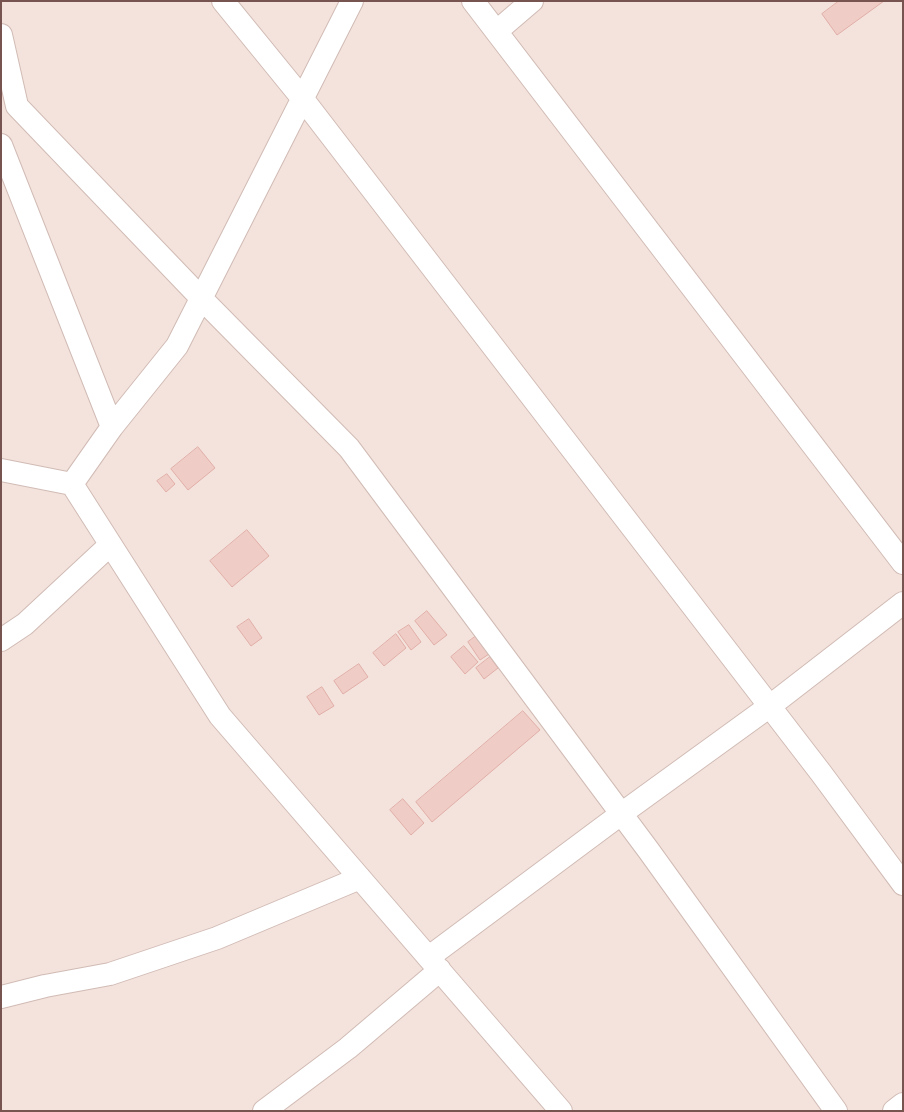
<!DOCTYPE html>
<html>
<head>
<meta charset="utf-8">
<style>
	body { margin:0 }
	#map { position:relative; width:904px; height:1112px; overflow:hidden; background:#fcf2ed; font-family:"Fira Sans",sans-serif }
	canvas { display:block }
	.frame { position:absolute; inset:0; border:2px solid #775450; pointer-events:none }
</style>
</head>
<body>
<div id="map">
<canvas width="904" height="1112"></canvas>
<div class="frame"></div>
</div>
<script>
const context = document.querySelector('canvas').getContext('2d');
context.lineJoin = 'round';
function paint(path, color) {
  context.fillStyle = color;
  context.fill(path, 'evenodd');
}
function stroke(path, color, width, dash) {
  context.strokeStyle = color;
  context.lineWidth = width;
  context.lineCap = dash ? 'butt' : 'round';
  context.setLineDash(dash || []);
  context.stroke(path);
}
paint(new Path2D(`
	M 1,1 L 903,1 L 903,1111 L 1,1111 Z`), '#f3e3dc');
const building = new Path2D(`
	M 839,1 L 884,1 L 837,35 L 822,14 Z
	M 198,447 L 215,468 L 188,490 L 171,469 Z
	M 167,474 L 175,484 L 166,492 L 157,481 Z
	M 247,530 L 269,556 L 232,587 L 210,561 Z
	M 427,611 L 447,635 L 434,645 L 415,621 Z
	M 249,619 L 262,638 L 251,646 L 237,627 Z
	M 409,625 L 421,642 L 411,650 L 398,632 Z
	M 396,634 L 406,648 L 384,666 L 373,653 Z
	M 479,634 L 492,652 L 480,660 L 468,642 Z
	M 464,646 L 478,662 L 465,674 L 451,657 Z
	M 490,657 L 498,668 L 484,679 L 476,668 Z
	M 359,664 L 368,677 L 343,694 L 334,681 Z
	M 322,687 L 334,706 L 319,715 L 307,697 Z
	M 523,711 L 540,730 L 432,822 L 416,802 Z
	M 403,799 L 424,823 L 411,835 L 390,810 Z`);
paint(building, '#f0ccc6');
stroke(building, '#e1afa8', 1);
const minor = new Path2D(`
	M 223,1 L 302,98 L 821,773 L 903,884
	M 473,1 L 903,563
	M 497,31 L 532,1
	M 1,35 L 17,106 L 201,298 L 349,448 L 649,851 L 836,1111
	M 1,145 L 112,427 L 72,484 L 220,716 L 561,1111
	M 112,427 L 177,346 L 352,1
	M 1,470 L 72,484
	M 1,640 L 25,624 L 110,545
	M 429,957 L 621,814 L 770,706 L 903,603
	M 1,997 L 45,986 L 110,974 L 217,938 L 360,878
	M 264,1111 L 348,1048 L 440,970
	M 894,1111 L 903,1104`);
stroke(minor, '#d1bbb5', 24);
stroke(minor, '#fff', 22);
</script>
</body>
</html>
